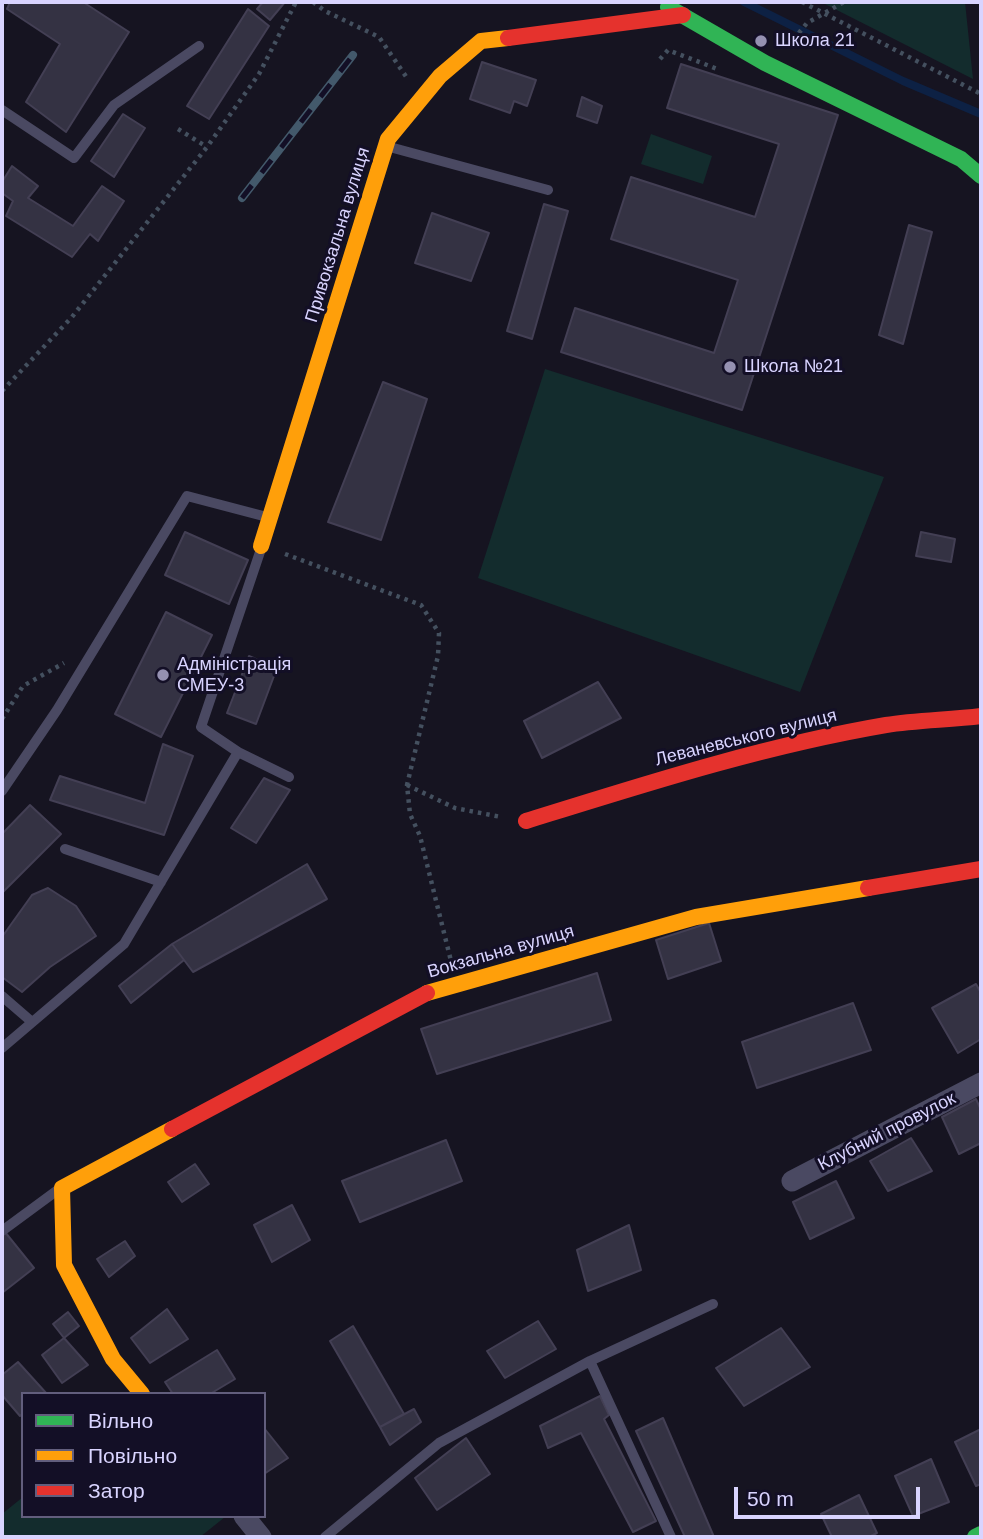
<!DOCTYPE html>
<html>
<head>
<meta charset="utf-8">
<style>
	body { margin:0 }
	#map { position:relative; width:983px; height:1539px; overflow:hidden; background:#161421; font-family:Arial,sans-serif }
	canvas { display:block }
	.frame { position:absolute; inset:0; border:4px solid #d9d4ff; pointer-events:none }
	.legend { position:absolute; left:21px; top:1392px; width:245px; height:126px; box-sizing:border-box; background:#130f26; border:2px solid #625e7d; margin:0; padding:9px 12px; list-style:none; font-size:21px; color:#d9d4ff }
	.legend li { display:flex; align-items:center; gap:14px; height:35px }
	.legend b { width:35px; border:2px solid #625e7d }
	.scale { position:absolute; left:734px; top:1487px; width:186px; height:32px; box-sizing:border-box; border:4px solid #d9d4ff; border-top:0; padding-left:9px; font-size:21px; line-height:24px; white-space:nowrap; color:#d9d4ff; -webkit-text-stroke:5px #130f26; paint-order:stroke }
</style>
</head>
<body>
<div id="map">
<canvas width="983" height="1539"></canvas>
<div class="frame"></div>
<ul class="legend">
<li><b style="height:9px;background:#30b455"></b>Вільно</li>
<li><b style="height:9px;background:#ff9f0a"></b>Повільно</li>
<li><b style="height:9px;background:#e5322d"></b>Затор</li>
</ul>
<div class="scale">50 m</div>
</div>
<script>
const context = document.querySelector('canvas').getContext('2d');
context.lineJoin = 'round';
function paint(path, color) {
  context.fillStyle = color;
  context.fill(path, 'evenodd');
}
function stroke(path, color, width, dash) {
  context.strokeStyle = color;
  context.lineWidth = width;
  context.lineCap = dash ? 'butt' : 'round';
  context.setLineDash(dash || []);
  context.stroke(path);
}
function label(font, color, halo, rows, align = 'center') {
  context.font = font + ' Arial,sans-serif';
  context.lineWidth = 6;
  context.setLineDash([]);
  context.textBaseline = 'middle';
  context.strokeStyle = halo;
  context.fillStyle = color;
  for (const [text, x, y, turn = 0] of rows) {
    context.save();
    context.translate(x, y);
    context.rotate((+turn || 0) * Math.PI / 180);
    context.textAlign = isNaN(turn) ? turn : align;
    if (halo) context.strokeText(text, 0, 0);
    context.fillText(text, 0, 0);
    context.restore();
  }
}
paint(new Path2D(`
	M 821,2 L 965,2 L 973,79 Z
	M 651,134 L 712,156 L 703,184 L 641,164 Z
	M 545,369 L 884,477 L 800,692 L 478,578 Z
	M 23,1497 L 23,1516 L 225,1517 L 200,1537 L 2,1537 L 2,1514 Z`), '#132c2d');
stroke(new Path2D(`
	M 744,2 L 903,81 L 981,114`), '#0d2144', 8);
const building = new Path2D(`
	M 10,2 L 83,2 L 129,32 L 66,132 L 26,102 L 60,44 L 7,9 Z
	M 263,2 L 285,2 L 270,20 L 257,9 Z
	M 248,9 L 269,26 L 209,119 L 187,106 Z
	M 482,62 L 536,80 L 527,106 L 514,101 L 510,113 L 470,99 Z
	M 681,64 L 838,115 L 742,410 L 561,352 L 575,308 L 714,353 L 738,280 L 611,239 L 631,177 L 755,217 L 779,144 L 667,108 Z
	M 582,97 L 602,106 L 597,123 L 577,116 Z
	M 123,114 L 145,128 L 114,177 L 91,161 Z
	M 12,166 L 38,186 L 28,198 L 73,226 L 102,186 L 124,201 L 98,241 L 90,234 L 72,257 L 6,216 L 13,201 L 2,193 L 2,182 Z
	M 544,204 L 568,211 L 532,339 L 507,331 Z
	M 432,213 L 489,233 L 471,281 L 415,263 Z
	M 909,225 L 932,232 L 903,344 L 879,335 Z
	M 383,382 L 427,399 L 381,540 L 328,522 Z
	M 185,532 L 248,560 L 229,604 L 165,575 Z
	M 921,532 L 955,539 L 951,562 L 916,556 Z
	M 166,612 L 212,635 L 161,737 L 115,714 Z
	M 249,656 L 277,668 L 256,724 L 227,713 Z
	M 598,682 L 621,718 L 542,758 L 524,721 Z
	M 163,744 L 193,756 L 164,835 L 50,800 L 60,776 L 145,803 Z
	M 264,778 L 290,790 L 256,843 L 231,828 Z
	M 30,805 L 61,834 L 2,893 L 2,834 Z
	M 307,864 L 327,899 L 193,972 L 172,944 Z
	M 48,888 L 76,906 L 96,936 L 50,967 L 22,992 L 2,977 L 2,937 L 32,895 Z
	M 709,923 L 721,961 L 668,979 L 656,940 Z
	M 172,944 L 184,960 L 131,1003 L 119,986 Z
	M 597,973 L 611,1020 L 437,1074 L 421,1029 Z
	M 976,984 L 981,993 L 981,1039 L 958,1053 L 932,1008 Z
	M 853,1003 L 871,1050 L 757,1088 L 742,1042 Z
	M 976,1099 L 981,1110 L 981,1143 L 959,1154 L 942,1117 Z
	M 911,1138 L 932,1171 L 888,1191 L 870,1161 Z
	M 446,1140 L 462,1181 L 360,1222 L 342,1181 Z
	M 195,1164 L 209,1184 L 182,1202 L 168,1182 Z
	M 836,1181 L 854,1218 L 810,1239 L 793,1202 Z
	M 292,1205 L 310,1240 L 272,1262 L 254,1225 Z
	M 629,1225 L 641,1270 L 588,1291 L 577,1250 Z
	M 5,1232 L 34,1268 L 2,1293 L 2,1235 Z
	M 125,1241 L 135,1256 L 109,1277 L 97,1259 Z
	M 167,1309 L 188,1339 L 150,1363 L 131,1338 Z
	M 68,1312 L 79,1326 L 64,1338 L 53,1324 Z
	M 538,1321 L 556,1349 L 505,1378 L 487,1351 Z
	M 353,1326 L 404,1414 L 380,1427 L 330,1341 Z
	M 781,1328 L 810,1367 L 744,1406 L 716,1368 Z
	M 64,1338 L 88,1365 L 62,1383 L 42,1355 Z
	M 217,1350 L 235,1379 L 210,1394 L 173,1394 L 165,1382 Z
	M 18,1362 L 47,1394 L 23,1394 L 23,1413 L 20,1416 L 2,1395 L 2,1375 Z
	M 600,1396 L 609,1415 L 604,1419 L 656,1521 L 633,1532 L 581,1433 L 548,1448 L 540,1426 Z
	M 414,1409 L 421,1422 L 390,1445 L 380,1427 Z
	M 663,1418 L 714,1537 L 685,1537 L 636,1431 Z
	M 264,1428 L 288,1458 L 264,1474 Z
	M 981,1429 L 981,1484 L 976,1486 L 955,1442 Z
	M 466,1438 L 490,1474 L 437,1510 L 415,1478 Z
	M 931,1459 L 949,1502 L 913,1516 L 895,1476 Z
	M 859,1495 L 877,1533 L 869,1537 L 832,1537 L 821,1514 Z`);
paint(building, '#343243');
stroke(building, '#433f54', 2);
stroke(new Path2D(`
	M 313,2 L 325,11 L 379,37 L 407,78
	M 802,2 L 981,94
	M 788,46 L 807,23 L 844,2
	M 660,59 L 668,50 L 720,70
	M 178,129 L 207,147
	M 2,391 L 72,317 L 207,147 L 259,74 L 296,2
	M 285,554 L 421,605 L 439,633 L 438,656 L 407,785 L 410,814 L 420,836 L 451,961
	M 2,719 L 23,686 L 64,663
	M 407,785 L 455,808 L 501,817`), '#44505f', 4.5, [3.5, 5]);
stroke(new Path2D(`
	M 2,110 L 74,158 L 114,105 L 199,46
	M 386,146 L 548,190
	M 238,752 L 289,777
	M 2,791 L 57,710 L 187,496 L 267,517
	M 65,849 L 161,882
	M 2,996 L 32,1022
	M 2,1048 L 124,944 L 238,752 L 201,727 L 261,549
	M 2,1231 L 59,1189
	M 325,1537 L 439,1443 L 590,1361
	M 671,1537 L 590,1361 L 713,1304`), '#4a4962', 10);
stroke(new Path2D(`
	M 792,1181 L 981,1083
	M 244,1516 L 261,1537`), '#4a4962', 21);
stroke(new Path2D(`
	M 668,7 L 765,63 L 961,159 L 981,176
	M 975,1537 L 981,1534`), '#30b455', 16);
stroke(new Path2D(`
	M 261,546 L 388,139 L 440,76 L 481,41 L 508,38
	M 427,993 L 696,917 L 868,888
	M 142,1394 L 113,1359 L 64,1265 L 62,1188 L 172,1129`), '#ff9f0a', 16);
stroke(new Path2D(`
	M 508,38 L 683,15
	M 526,821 C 645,784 763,746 886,725 C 917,720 949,720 981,716
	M 868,888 L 981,869
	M 172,1129 L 427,993`), '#e5322d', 16);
const rail = new Path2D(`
	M 242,198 L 353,55`);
stroke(rail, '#43596b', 8);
stroke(rail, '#130f26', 5, [16]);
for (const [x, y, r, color] of [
	[761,41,7,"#9591b1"],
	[730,367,7,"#9591b1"],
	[163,675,7,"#9591b1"]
]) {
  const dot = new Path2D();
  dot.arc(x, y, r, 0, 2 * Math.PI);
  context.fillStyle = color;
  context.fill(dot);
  stroke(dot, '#130f26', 2.5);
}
label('18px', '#d9d4ff', '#130f26', [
	["Школа 21",775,41],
	["Школа №21",744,367],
	["Адміністрація",177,665],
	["СМЕУ-3",177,686]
], 'left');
label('18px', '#d9d4ff', '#130f26', [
	["Привокзальна вулиця",338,235,-73],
	["Леваневського вулиця",746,738,-14],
	["Вокзальна вулиця",501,952,-16],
	["Клубний провулок",887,1132,-27]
]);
</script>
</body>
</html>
